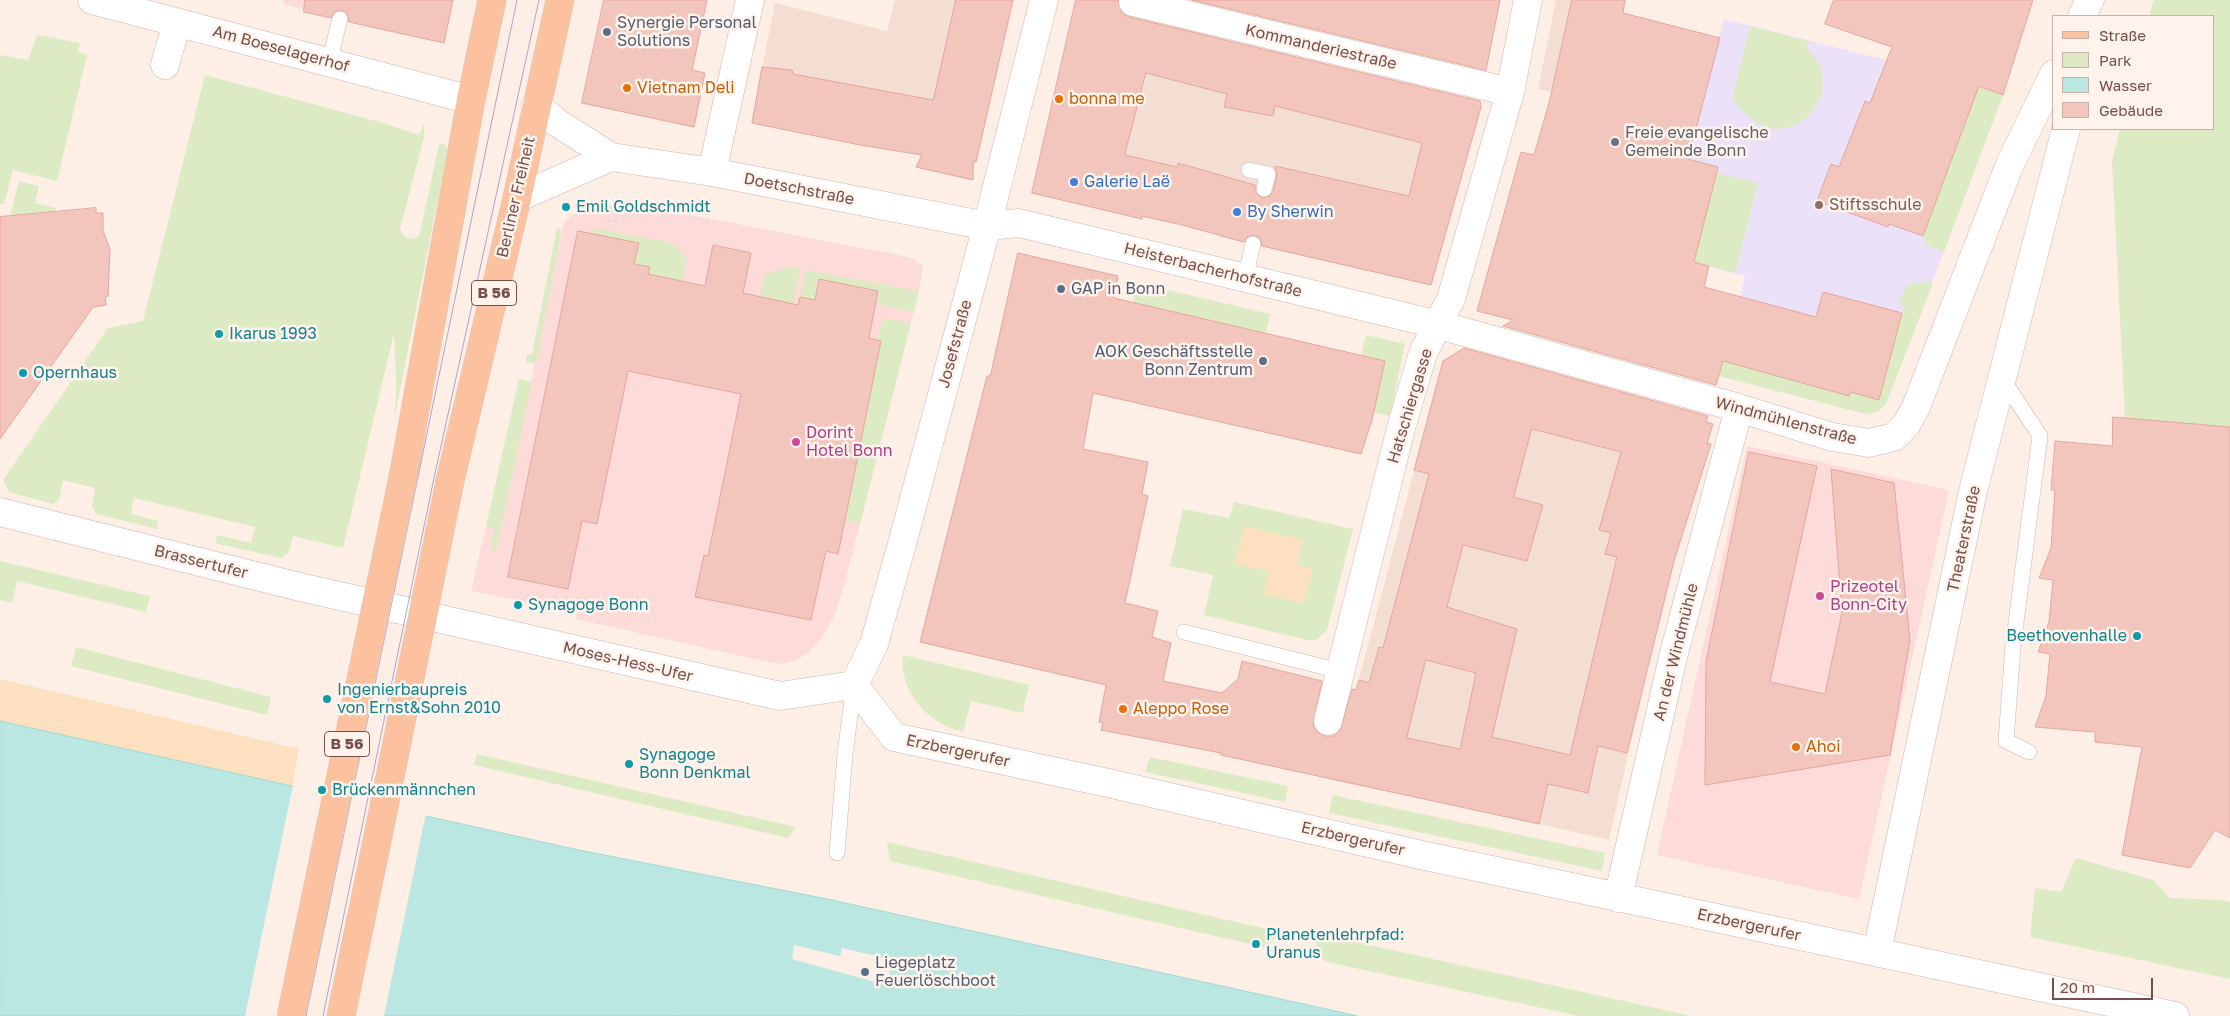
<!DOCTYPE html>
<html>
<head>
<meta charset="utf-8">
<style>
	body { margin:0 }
	#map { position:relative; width:2230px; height:1016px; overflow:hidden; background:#fdeee6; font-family:"Golos Text",sans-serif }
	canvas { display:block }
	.legend { position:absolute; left:2052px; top:15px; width:162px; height:115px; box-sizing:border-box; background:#fff3ec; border:1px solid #c8b1ab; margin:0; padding:6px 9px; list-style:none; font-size:15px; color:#764e4a }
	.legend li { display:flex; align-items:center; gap:10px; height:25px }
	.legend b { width:25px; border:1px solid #c8b1ab }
	.scale { position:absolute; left:2052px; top:978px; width:101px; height:22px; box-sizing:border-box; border:2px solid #764e4a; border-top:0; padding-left:6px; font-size:15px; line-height:18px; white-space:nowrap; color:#764e4a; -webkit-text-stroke:4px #fff3ec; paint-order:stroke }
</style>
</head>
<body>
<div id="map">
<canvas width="2230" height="1016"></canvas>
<ul class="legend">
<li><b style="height:6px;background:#fcc19e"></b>Straße</li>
<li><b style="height:14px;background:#ddebc4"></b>Park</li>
<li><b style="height:14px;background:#bae7e2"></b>Wasser</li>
<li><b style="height:14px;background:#f2c5bd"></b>Gebäude</li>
</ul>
<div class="scale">20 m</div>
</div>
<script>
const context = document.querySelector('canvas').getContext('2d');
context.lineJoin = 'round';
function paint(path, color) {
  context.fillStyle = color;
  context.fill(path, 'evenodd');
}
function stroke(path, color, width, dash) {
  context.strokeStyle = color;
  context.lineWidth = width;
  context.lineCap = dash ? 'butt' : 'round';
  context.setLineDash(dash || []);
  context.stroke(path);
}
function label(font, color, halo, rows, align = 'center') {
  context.font = font + ' "Golos Text",sans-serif';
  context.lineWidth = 5;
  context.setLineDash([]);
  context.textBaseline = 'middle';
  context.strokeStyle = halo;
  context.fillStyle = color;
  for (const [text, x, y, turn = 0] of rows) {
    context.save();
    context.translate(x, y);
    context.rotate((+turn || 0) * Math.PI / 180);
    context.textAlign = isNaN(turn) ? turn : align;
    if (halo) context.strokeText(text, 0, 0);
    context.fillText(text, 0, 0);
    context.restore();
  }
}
paint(new Path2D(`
	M 895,0 L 1013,0 L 972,178 L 918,165 L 920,154 L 751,123 L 775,3 L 887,31 Z
	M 1076,0 L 1133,0 L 1155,21 L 1481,107 L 1431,285 L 1220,237 L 1220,234 L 1143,216 L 1142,219 L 1032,193 Z
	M 1556,0 L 1625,0 L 1604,103 L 1538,89 Z
	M 1453,354 L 1713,424 L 1678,545 L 1648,665 L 1609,840 L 1447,803 L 1347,725 L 1443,361 Z`), '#f4ded4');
paint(new Path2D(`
	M 284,0 L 333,0 L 329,16 L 283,4 Z
	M 605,205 L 629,206 L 670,211 L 908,257 L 917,261 L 923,267 L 919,291 L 844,586 L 834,616 L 822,638 L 807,654 L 794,661 L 783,664 L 768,662 L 576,619 L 577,612 L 471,591 L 486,526 L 494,528 L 490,549 L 496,551 L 564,223 L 572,215 L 588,208 Z
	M 1747,446 L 1949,490 L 1859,899 L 1657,855 Z`), '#fddbd9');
paint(new Path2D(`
	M 1724,19 L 1925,70 L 2003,95 L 1886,404 L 1877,412 L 1866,414 L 1719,376 L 1745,276 L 1663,255 Z`), '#ebe2f9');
paint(new Path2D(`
	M 2154,0 L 2230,0 L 2230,427 L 2125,418 L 2112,161 L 2120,129 L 2214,129 L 2214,16 L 2149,16 Z
	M 1750,26 L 1808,41 L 1807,46 C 1812,56 1820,62 1822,73 C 1828,106 1797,138 1764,126 C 1751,122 1741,109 1732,99 Z
	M 37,35 L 80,43 L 78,52 L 87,55 L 57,181 L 13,170 L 4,204 L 0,204 L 0,55 L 28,60 Z
	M 205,75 L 383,123 L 419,135 L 424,124 L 424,137 L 400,229 L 405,237 L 413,239 L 419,236 L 439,145 L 443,143 L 446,146 L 447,153 L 395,416 L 396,382 L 394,333 L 343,548 L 293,536 L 289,552 L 281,558 L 215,543 L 217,535 L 251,543 L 255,527 L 134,498 L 131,514 L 158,521 L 157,529 L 96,514 L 92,506 L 95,488 L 63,480 L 59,500 L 53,504 L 9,492 L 3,480 L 108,328 L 143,321 Z
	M 1979,86 L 2003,95 L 1944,252 L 1926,245 L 1923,236 Z
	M 1717,173 L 1758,183 L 1735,273 L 1694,262 Z
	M 19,181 L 39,186 L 35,203 L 56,208 L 56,211 L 10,216 Z
	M 557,228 L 562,230 L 536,364 L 526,362 L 527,354 L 532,355 Z
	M 594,228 L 673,243 L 687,258 L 682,281 L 648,274 L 650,267 L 634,264 L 638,243 L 593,234 Z
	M 789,267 L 800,269 L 793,304 L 760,297 L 764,275 Z
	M 806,270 L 919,291 L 914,312 L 876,304 L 878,291 L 819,279 L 815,300 L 800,297 Z
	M 1926,281 L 1933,283 L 1886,404 L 1877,412 L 1866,414 L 1719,376 L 1723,361 L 1849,396 L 1850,392 L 1878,400 L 1904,307 L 1899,302 L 1907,285 Z
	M 1138,283 L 1270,314 L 1266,333 L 1133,303 Z
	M 883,318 L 911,323 L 860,524 L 845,520 L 881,342 L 877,340 Z
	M 1366,335 L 1405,344 L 1390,416 L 1373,412 L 1385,361 L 1361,355 Z
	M 519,379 L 532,382 L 496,551 L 490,550 L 494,528 L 486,526 Z
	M 1234,502 L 1353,529 L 1327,630 L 1316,640 L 1307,640 L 1204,615 L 1213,575 L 1170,566 L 1183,509 L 1229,518 Z
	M 0,561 L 150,596 L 146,612 L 17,581 L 12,603 L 0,600 Z
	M 76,647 L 271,697 L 267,715 L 71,666 Z
	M 903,655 L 1029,685 L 1023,713 L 971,701 L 963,732 C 929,724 899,693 903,655 Z
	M 477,754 L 796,827 L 788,838 L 474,765 Z
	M 1150,757 L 1288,786 L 1285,802 L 1145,772 Z
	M 1333,795 L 1605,853 L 1602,871 L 1329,813 Z
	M 887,842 L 1280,932 L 1268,946 L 1263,947 L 890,861 Z
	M 2076,858 L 2153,880 L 2170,898 L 2223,900 L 2230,902 L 2230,979 L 2030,937 L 2035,888 L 2061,892 Z
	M 1315,933 L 1692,1016 L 1579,1016 L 1327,962 L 1319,958 Z`), '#ddebc4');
paint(new Path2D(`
	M 1244,526 L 1303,540 L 1297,565 L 1313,569 L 1304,604 L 1264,594 L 1269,572 L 1234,563 Z
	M 0,679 L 299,749 L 292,787 L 0,721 Z`), '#fce0c0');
const water = new Path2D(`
	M 0,721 L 574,849 L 827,899 L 1358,1016 L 0,1016 Z`);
paint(water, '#bae7e2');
stroke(water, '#a0d9d3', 1);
paint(new Path2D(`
	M 293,785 L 426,813 L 384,1016 L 245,1016 Z
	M 794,945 L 840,956 L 842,948 L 893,960 L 886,985 L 792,959 Z`), '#fdeee6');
const building = new Path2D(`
	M 305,0 L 453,0 L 444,43 L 349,22 L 347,13 L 342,10 L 334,12 L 331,18 L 304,12 Z
	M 604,0 L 707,0 L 692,70 L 705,73 L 694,127 L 582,103 Z
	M 956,0 L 1013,0 L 976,162 L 973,161 L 973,180 L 916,167 L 922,155 L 860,145 L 752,123 L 762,67 L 792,70 L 793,74 L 933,100 Z
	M 1076,0 L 1118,0 L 1122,13 L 1129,17 L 1480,101 L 1481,107 L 1431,285 L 1262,246 L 1260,238 L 1255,235 L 1247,237 L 1244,242 L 1182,225 L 1142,216 L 1142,219 L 1032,193 ZM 1146,73 L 1227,94 L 1224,107 L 1273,116 L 1275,106 L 1422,143 L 1409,196 L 1275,166 L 1277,176 L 1273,191 L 1270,196 L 1262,198 L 1255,192 L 1255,185 L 1178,163 L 1177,167 L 1125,155 Z
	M 1192,0 L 1500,0 L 1486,70 Z
	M 1572,0 L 1625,0 L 1623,13 L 1720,38 L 1688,159 L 1718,167 L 1694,262 L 1709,266 L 1704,287 L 1816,317 L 1823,292 L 1902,313 L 1879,400 L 1850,392 L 1849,396 L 1723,361 L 1716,385 L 1503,326 L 1513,320 L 1477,311 L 1521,152 L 1534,155 L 1550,99 Z
	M 1834,0 L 2033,0 L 2003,95 L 1979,86 L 1923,236 L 1889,224 L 1888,227 L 1817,201 L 1831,164 L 1839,167 L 1865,101 L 1870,103 L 1892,47 L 1825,24 Z
	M 96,208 L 96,213 L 103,213 L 103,231 L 110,249 L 108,296 L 105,297 L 106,305 L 93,307 L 0,439 L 0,217 Z
	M 578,231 L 639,243 L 634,264 L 650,267 L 648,274 L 705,286 L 713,245 L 751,253 L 743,293 L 798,305 L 800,297 L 815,300 L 819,279 L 878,291 L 869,338 L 881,341 L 845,520 L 838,554 L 826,551 L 811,620 L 695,597 L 704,555 L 708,556 L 741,394 L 628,371 L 597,524 L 582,521 L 568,589 L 508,577 Z
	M 1018,253 L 1118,276 L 1114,298 L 1385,361 L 1372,420 L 1361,454 L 1093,393 L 1083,449 L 1148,462 L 1142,494 L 1148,496 L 1125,603 L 1158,611 L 1152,637 L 1171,643 L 1163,681 L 1222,693 L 1238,679 L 1242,661 L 1322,681 L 1313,725 L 1317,732 L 1325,736 L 1333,736 L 1340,731 L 1352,689 L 1356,690 L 1359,680 L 1369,683 L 1379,647 L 1383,648 L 1429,474 L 1414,470 L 1443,361 L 1464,348 L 1708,416 L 1706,422 L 1713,424 L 1707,443 L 1711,444 L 1674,561 L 1627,753 L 1598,746 L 1588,793 L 1548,784 L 1539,824 L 1221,755 L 1221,753 L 1101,730 L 1103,723 L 1099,722 L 1106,685 L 920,642 L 987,376 L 990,376 ZM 1532,429 L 1621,452 L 1599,530 L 1611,533 L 1605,554 L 1617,557 L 1570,755 L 1492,737 L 1517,629 L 1447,607 L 1463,545 L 1527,561 L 1543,505 L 1514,497 ZM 1426,660 L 1476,673 L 1460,749 L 1407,738 Z
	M 2113,417 L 2230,427 L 2230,838 L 2215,830 L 2190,868 L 2122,855 L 2142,747 L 2095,742 L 2095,732 L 2035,727 L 2046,696 L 2050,654 L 2038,652 L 2049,622 L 2053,580 L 2039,578 L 2051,548 L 2055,490 L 2051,490 L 2055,441 L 2112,446 Z
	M 1749,452 L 1817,466 L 1770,682 L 1825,694 L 1842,613 L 1831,469 L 1894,483 L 1910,640 L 1890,755 L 1705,785 L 1706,662 Z`);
paint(building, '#f2c5bd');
stroke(building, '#e5a69d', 1);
const lane = new Path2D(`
	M 329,62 L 340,19
	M 1249,170 L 1268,174 L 1264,189
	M 1245,278 L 1253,244
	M 2002,378 L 2040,436 L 2013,646 L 2006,741 L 2029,752
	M 1184,632 L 1340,671
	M 837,853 L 845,754 L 854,685`);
const street = new Path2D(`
	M 92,0 L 471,100
	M 1133,2 L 1510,92
	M 2082,16 L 2090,0
	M 165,65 L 177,22
	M 536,105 L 556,122 L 611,157 L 712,172 L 987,226 L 1019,223 L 1439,325 L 1739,408 L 1832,437 L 1869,443 L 1894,437 L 1906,425 L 1916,407 L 2010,164 L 2054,74
	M 712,172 L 750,0
	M 517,198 L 611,157
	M 0,512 L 300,587 L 780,696 L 854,685
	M 854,685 L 894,737 L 1108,783 L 1421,855 L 2175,1016
	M 854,685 L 874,644 L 902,544 L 987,226 L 1044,0
	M 1328,721 L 1401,428 L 1423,353 L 1451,299 L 1510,92 L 1528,0
	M 1618,898 L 1673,657 L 1739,408
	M 1877,952 L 1973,491 L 2066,129`);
const primary = new Path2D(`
	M 404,472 L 471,100 L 492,0
	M 450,481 L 517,198 L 560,0
	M 341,1016 L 378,836`);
stroke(lane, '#d1b5ae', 16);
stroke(street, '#d1b5ae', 29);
stroke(primary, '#d9cdcc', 29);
stroke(lane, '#fff', 15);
stroke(street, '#fff', 28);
stroke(primary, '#fcc19e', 28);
stroke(new Path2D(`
	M 306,1016 L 517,0
	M 323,1016 L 434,478 L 539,0`), '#aea4c7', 1);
const primaryBridge = new Path2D(`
	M 378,836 L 450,481
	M 291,1016 L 404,472`);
stroke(primaryBridge, '#d9cdcc', 29, []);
stroke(primaryBridge, '#fcc19e', 28);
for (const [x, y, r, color] of [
	[607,32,5,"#5c6f8a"],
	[627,88,5,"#e8710a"],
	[1059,99,5,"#e8710a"],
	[1615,142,5,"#6b7280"],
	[1074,182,5,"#3f7fe0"],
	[1819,205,5,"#8d6e63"],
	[566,207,5,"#0f9aa8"],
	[1237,212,5,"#3f7fe0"],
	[1061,289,5,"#5c6f8a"],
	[219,334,5,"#0f9aa8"],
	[1263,361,5,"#5c6f8a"],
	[23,373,5,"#0f9aa8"],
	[796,442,5,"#d1479c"],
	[1820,596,5,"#d1479c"],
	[518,605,5,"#0f9aa8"],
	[2137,636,5,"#0f9aa8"],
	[327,699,5,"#0f9aa8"],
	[1123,709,5,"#e8710a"],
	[1796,747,5,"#e8710a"],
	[629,764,5,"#0f9aa8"],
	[322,790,5,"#0f9aa8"],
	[1256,944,5,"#0f9aa8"],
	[865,972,5,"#5c6f8a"]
]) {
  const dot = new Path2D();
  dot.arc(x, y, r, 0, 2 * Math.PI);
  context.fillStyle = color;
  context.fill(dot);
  stroke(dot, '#fff3ec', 2);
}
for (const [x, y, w] of [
	[494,293,45],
	[347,744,45]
]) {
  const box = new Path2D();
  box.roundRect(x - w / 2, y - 12.5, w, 25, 4);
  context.fillStyle = '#fff3ec';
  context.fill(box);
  stroke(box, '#764e4a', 1);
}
label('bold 15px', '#764e4a', null, [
	["B 56",494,293],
	["B 56",347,744]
]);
label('16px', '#4e5e75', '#fff3ec', [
	["Synergie Personal",617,23],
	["Solutions",617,41],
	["GAP in Bonn",1071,289],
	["AOK Geschäftsstelle",1253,352,"right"],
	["Bonn Zentrum",1253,370,"right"],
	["Liegeplatz",875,963],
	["Feuerlöschboot",875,981]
], 'left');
label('16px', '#764e4a', '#fff3ec', [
	["Kommanderiestraße",1321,47,13],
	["Am Boeselagerhof",281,49,15],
	["Doetschstraße",799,189,11],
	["Berliner Freiheit",516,197,-77],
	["Heisterbacherhofstraße",1213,270,14],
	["Josefstraße",955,344,-75],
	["Hatschiergasse",1410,406,-73],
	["Windmühlenstraße",1786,421,15],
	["Theaterstraße",1964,539,-78],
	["Brassertufer",201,562,14],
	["An der Windmühle",1676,652,-76],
	["Moses-Hess-Ufer",628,662,13],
	["Erzbergerufer",958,751,12],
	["Erzbergerufer",1353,839,13],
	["Erzbergerufer",1749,925,12]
]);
label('16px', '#c56008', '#fff3ec', [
	["Vietnam Deli",637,88],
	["bonna me",1069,99],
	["Aleppo Rose",1133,709],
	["Ahoi",1806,747]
], 'left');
label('16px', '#5b616d', '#fff3ec', [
	["Freie evangelische",1625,133],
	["Gemeinde Bonn",1625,151]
], 'left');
label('16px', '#366cbe', '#fff3ec', [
	["Galerie Laë",1084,182],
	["By Sherwin",1247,212]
], 'left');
label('16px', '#785e54', '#fff3ec', [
	["Stiftsschule",1829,205]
], 'left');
label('16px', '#0d838f', '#fff3ec', [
	["Emil Goldschmidt",576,207],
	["Ikarus 1993",229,334],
	["Opernhaus",33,373],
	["Synagoge Bonn",528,605],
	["Beethovenhalle",2127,636,"right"],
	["Ingenierbaupreis",337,690],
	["von Ernst&Sohn 2010",337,708],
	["Synagoge",639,755],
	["Bonn Denkmal",639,773],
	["Brückenmännchen",332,790],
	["Planetenlehrpfad:",1266,935],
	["Uranus",1266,953]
], 'left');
label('16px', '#b23c85', '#fff3ec', [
	["Dorint",806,433],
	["Hotel Bonn",806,451],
	["Prizeotel",1830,587],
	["Bonn-City",1830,605]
], 'left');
</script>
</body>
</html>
